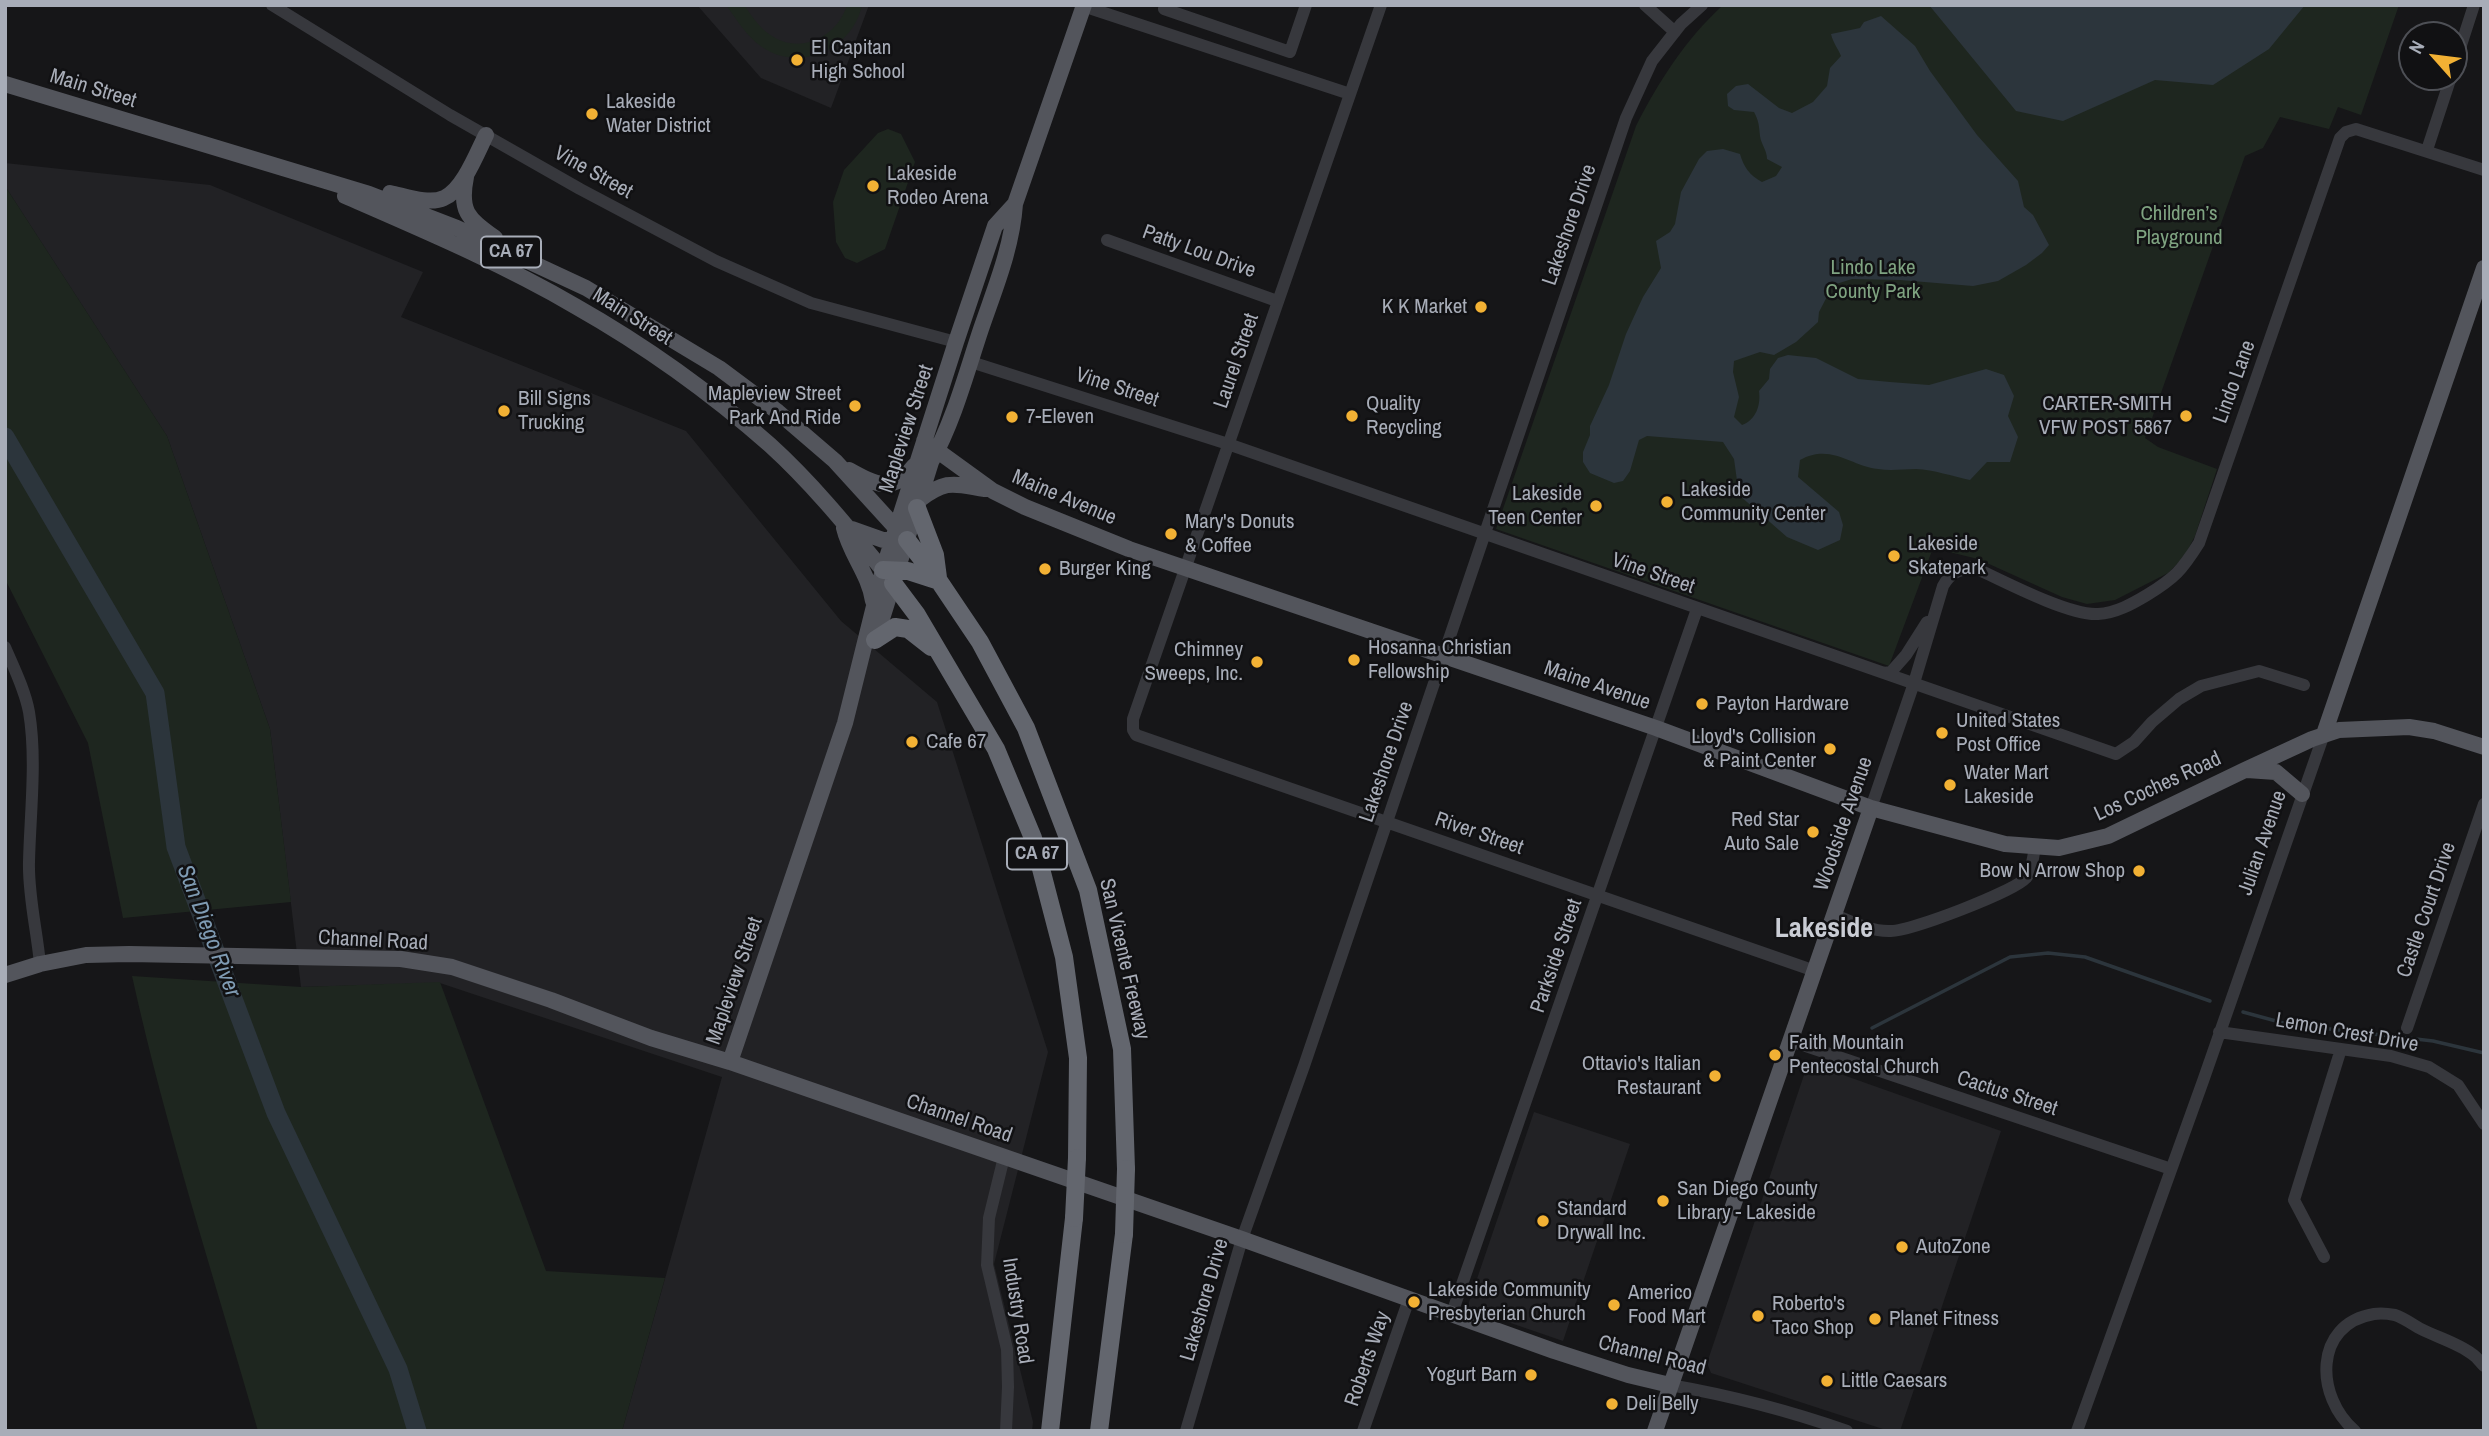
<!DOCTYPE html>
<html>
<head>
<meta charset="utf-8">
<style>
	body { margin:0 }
	#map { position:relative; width:2489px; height:1436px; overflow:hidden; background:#161618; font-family:"Archivo Narrow",sans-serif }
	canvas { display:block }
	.frame { position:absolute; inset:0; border:7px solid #a8adb8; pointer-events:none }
	.north { position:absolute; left:2398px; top:21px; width:70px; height:70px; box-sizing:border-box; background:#111113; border:2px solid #4d4f55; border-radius:50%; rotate:298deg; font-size:19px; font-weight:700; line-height:28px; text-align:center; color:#a8adb8 }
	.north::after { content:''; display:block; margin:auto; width:24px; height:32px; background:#f2b134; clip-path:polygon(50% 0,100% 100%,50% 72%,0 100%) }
</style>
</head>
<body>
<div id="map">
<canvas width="2489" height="1436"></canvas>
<div class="frame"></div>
<div class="north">N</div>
</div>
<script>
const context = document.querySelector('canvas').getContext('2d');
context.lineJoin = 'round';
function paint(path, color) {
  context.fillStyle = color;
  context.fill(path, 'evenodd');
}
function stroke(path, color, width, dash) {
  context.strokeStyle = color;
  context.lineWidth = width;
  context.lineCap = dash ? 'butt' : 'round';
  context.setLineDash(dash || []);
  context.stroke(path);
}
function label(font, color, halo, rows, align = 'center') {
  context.font = font + ' "Archivo Narrow",sans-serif';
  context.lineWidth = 5;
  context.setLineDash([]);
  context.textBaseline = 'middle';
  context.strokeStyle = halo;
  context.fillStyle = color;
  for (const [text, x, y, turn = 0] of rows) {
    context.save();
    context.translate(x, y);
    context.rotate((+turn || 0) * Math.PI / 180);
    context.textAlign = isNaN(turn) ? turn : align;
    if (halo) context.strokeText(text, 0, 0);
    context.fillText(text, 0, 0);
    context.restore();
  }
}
paint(new Path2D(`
	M 697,5 L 869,5 L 831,108 L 761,78 Z
	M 5,163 L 210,185 L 423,272 L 401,317 L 686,431 L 841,621 L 937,702 L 1048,1052 L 994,1264 L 1033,1422 L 1032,1431 L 622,1431 L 722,1077 L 440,983 L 301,987 L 270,729 L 167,436 L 5,186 Z
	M 1815,1065 L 2001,1131 L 1900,1431 L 1889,1431 L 1711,1373 L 1707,1363 L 1804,1075 Z
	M 1534,1112 L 1630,1144 L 1563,1341 L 1467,1308 Z`), '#222225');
paint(new Path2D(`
	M 726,5 L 744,5 C 751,15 759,27 769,34 C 798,56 837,38 847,5 L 862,5 C 853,49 800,73 762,47 C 747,37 737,20 726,5 Z
	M 1723,5 L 2399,5 L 2361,115 L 2338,107 L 2329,129 L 2280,117 L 2263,148 L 2245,156 L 2145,438 L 2158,447 L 2217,469 L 2195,536 L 2184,557 L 2168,573 L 2115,600 L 2087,604 L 2062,597 L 1978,559 L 1933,548 L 1889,666 L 1496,529 L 1636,126 C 1659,81 1685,40 1723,5 Z
	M 888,129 L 901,134 L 915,162 L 885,249 L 857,263 L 845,258 L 836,242 L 833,202 L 844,170 L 878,133 Z
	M 5,186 L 167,436 L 270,729 L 291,902 L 123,918 L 88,743 L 5,579 Z
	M 132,976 L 301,987 L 440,982 L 546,1271 L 665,1278 L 622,1431 L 258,1431 C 215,1280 166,1130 132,976 Z`), '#1e261f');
paint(new Path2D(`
	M 1929,5 L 2305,5 L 2269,49 L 2213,85 L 2155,80 L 2063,121 L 2016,111 Z
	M 1881,16 L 1915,46 L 1930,71 L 1977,135 L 2018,181 L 2024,207 L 2033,215 L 2049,245 L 2042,253 L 2026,265 L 1998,281 L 1973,286 L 1900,280 L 1852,279 L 1833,285 L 1819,312 L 1818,322 L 1796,342 L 1774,355 L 1760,352 L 1734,361 L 1733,372 L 1739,397 L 1734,417 L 1742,425 C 1756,420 1761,405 1759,391 L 1769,379 L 1770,369 L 1778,358 L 1788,355 L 1816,358 L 1858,379 L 1890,382 L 1929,385 L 1986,369 L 2004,375 L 2014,396 L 2008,416 L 2018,437 L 2010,462 L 1987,462 L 1970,480 C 1952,476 1934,470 1916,469 C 1903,469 1891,471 1878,469 C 1850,466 1831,443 1800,460 L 1798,477 L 1839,512 L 1843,525 L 1840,540 L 1818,550 L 1787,537 L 1739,495 L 1734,459 L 1723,442 L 1647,436 L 1639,440 L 1630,471 L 1623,481 L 1614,483 L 1590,473 L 1583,462 L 1583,452 L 1590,435 L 1590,426 L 1609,385 L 1626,334 L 1643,297 L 1661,268 L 1656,241 L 1670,232 L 1675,224 L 1681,192 L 1699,159 L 1707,151 L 1723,149 L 1740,154 C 1744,167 1749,175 1762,182 L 1776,176 L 1782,167 L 1767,159 C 1767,150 1761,144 1760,136 C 1759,126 1759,121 1754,112 L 1734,110 L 1728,106 L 1727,94 L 1736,86 L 1748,84 L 1779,108 L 1792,113 L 1813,102 L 1827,86 L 1830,68 L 1841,56 C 1838,48 1833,43 1831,34 L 1860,28 L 1864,22 Z`), '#2c353c');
stroke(new Path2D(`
	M 2243,1012 L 2287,1024 L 2433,1041 L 2484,1053
	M 1872,1028 L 2010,957 L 2048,953 L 2085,957 L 2210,1001`), '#2c353c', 3.5);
stroke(new Path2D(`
	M 5,437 L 155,693 L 176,847 L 276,1113 L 398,1369 L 417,1431`), '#2c353c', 19);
stroke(new Path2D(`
	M 272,5 L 450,115 L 580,189 L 716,261 L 811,303 L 956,342
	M 1165,5 L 1164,9 L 1290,52 L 1306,5
	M 1381,5 L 1133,719 L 1133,730 L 1136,735 L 1815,971
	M 1645,5 L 1675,32
	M 1083,6 L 1350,94
	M 2454,67 L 2474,5
	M 2427,150 L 2451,77
	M 1107,240 L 1277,301
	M 971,362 L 1228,444 L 2116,754 L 2134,742 L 2152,722 L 2179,699 L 2201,686 L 2259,671 L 2304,685
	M 5,647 C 14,668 25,690 29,712 C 37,759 30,815 29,862 C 28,895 37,931 40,964
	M 1884,673 L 1891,672 L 1906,655 L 1927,622
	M 1871,808 L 1914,683 L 1943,586 C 1950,573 1958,570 1973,567 C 2001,580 2069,616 2098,614 C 2116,613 2132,604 2147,595 C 2175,578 2182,570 2199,543 L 2340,138 L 2346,132 L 2356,129 L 2484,170
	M 1835,915 C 1852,922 1872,932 1891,931 C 1911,931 2013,892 2026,878 C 2032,871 2033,857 2035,847
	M 2407,1028 L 2484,804
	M 2219,1032 L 2391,1056 L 2429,1067 L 2458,1085 L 2484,1124
	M 1791,1041 L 2171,1169
	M 1004,1157 L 989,1218 L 987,1265 L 1007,1349 L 1008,1387 L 1006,1431
	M 2324,1257 L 2294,1200 L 2341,1049
	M 1451,1316 L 1697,609
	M 1670,1385 C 1733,1396 1787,1410 1847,1431
	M 1186,1431 L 1242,1239 L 1304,1066 L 1626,118 L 1652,61 L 1681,24 L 1702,5
	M 1363,1431 L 1409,1299
	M 2077,1431 L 2203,1081 L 2324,734
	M 2355,1431 C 2315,1397 2313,1324 2374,1314 C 2380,1313 2390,1314 2395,1315 C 2404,1318 2412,1324 2419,1328 C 2436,1337 2458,1343 2472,1354 C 2477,1357 2480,1362 2484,1366`), '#37383d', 12);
stroke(new Path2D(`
	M 5,84 L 369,194 L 457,228 L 586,288 L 719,368 L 778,412 L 835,461 L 907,540
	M 466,177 C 459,212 468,218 495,238
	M 390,193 C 405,196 429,205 444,198 C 463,190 477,153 486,135
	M 345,196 C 423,230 501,263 575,306 C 644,345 710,392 770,445 C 813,484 850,530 887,575
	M 924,441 L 993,491 L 1025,507 L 1129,549 L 1656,728 L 1871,808 L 2005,844 L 2059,848 L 2108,836 L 2245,770 L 2312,739 L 2339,730 L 2409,727 L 2434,731 L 2484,747
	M 849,470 C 876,485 893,494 914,466
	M 919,500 C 947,479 953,484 985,489
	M 844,528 C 850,554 869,574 873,601
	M 852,529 L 883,540 L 901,540
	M 880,625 L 931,462 C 954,420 966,374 981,329 C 995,288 1012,248 1015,204 L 1084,5
	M 2324,734 L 2484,268
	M 2247,770 L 2276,772 L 2302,794
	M 5,975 L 40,964 L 86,955 L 129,954 L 401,959 L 452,967 L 551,1000 L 651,1038 L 730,1062 L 1242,1239 L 1554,1351 L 1628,1375 L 1670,1385
	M 730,1062 L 845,723 L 883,570 L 956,342 L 995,226 L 1015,204
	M 1655,1431 L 1871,808`), '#53555c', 16);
stroke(new Path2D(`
	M 917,508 L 935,555 L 938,578
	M 907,540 L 939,581 L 980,642 L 1026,728 L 1088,890 L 1122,1049 L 1126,1169
	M 883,570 L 908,571 L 939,581
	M 893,583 L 917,615 L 996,749 L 1033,838 L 1064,957 L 1078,1058 L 1077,1158
	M 875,640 L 895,627 L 908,629 L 931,647
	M 1050,1431 L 1074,1218
	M 1099,1431 L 1124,1234`), '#63666e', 18);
stroke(new Path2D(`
	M 1074,1218 L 1077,1158
	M 1124,1234 L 1126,1169`), '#63666e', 18);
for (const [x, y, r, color] of [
	[797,60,7,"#f2b134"],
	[592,114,7,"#f2b134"],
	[873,186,7,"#f2b134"],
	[1481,307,7,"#f2b134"],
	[855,406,7,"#f2b134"],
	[504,411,7,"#f2b134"],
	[1352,416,7,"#f2b134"],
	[2186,416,7,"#f2b134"],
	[1012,417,7,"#f2b134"],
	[1667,502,7,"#f2b134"],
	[1596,506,7,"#f2b134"],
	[1171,534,7,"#f2b134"],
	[1894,556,7,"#f2b134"],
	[1045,569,7,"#f2b134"],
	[1354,660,7,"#f2b134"],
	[1257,662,7,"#f2b134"],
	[1702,704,7,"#f2b134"],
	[1942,733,7,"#f2b134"],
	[912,742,7,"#f2b134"],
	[1830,749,7,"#f2b134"],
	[1950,785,7,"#f2b134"],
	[1813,832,7,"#f2b134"],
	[2139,871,7,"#f2b134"],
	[1775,1055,7,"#f2b134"],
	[1715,1076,7,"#f2b134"],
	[1663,1201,7,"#f2b134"],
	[1543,1221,7,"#f2b134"],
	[1902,1247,7,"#f2b134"],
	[1414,1302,7,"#f2b134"],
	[1614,1305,7,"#f2b134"],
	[1758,1316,7,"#f2b134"],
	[1875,1319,7,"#f2b134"],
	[1531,1375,7,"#f2b134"],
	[1827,1381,7,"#f2b134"],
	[1612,1404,7,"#f2b134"]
]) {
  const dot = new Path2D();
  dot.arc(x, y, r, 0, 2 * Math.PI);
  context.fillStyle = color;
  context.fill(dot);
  stroke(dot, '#111113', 2.5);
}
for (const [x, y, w] of [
	[511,252,60],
	[1037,854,60]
]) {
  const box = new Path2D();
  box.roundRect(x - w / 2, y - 15.5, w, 31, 5);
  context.fillStyle = '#111113';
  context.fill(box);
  stroke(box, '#a8adb8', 2);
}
label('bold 19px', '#a8adb8', null, [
	["CA 67",511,252],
	["CA 67",1037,854]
]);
label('21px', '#a8adb8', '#111113', [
	["El Capitan",811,48],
	["High School",811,72],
	["Lakeside",606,102],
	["Water District",606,126],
	["Lakeside",887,174],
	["Rodeo Arena",887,198],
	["K K Market",1467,307,"right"],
	["Mapleview Street",841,394,"right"],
	["Park And Ride",841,418,"right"],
	["Bill Signs",518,399],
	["Trucking",518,423],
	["Quality",1366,404],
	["Recycling",1366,428],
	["CARTER-SMITH",2172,404,"right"],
	["VFW POST 5867",2172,428,"right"],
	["7-Eleven",1026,417],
	["Lakeside",1681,490],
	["Community Center",1681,514],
	["Lakeside",1582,494,"right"],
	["Teen Center",1582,518,"right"],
	["Mary's Donuts",1185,522],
	["& Coffee",1185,546],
	["Lakeside",1908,544],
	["Skatepark",1908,568],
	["Burger King",1059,569],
	["Hosanna Christian",1368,648],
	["Fellowship",1368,672],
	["Chimney",1243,650,"right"],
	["Sweeps, Inc.",1243,674,"right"],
	["Payton Hardware",1716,704],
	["United States",1956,721],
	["Post Office",1956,745],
	["Lloyd's Collision",1816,737,"right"],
	["& Paint Center",1816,761,"right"],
	["Cafe 67",926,742],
	["Water Mart",1964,773],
	["Lakeside",1964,797],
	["Red Star",1799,820,"right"],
	["Auto Sale",1799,844,"right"],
	["Bow N Arrow Shop",2125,871,"right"],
	["Faith Mountain",1789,1043],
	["Pentecostal Church",1789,1067],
	["Ottavio's Italian",1701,1064,"right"],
	["Restaurant",1701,1088,"right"],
	["San Diego County",1677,1189],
	["Library - Lakeside",1677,1213],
	["Standard",1557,1209],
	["Drywall Inc.",1557,1233],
	["AutoZone",1916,1247],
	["Lakeside Community",1428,1290],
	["Presbyterian Church",1428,1314],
	["Americo",1628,1293],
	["Food Mart",1628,1317],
	["Roberto's",1772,1304],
	["Taco Shop",1772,1328],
	["Planet Fitness",1889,1319],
	["Yogurt Barn",1517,1375,"right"],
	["Little Caesars",1841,1381],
	["Deli Belly",1626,1404]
], 'left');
label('21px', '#a8adb8', '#111113', [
	["Main Street",93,89,17],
	["Vine Street",593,173,29],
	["Lakeshore Drive",1570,225,-71],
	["Patty Lou Drive",1199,252,20],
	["Main Street",632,317,32],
	["Laurel Street",1237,361,-71],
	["Lindo Lane",2235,382,-70],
	["Vine Street",1117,388,18],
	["Mapleview Street",907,429,-72],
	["Maine Avenue",1064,498,23],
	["Vine Street",1653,574,19],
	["Maine Avenue",1597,686,19],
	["Lakeshore Drive",1387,762,-71],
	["Los Coches Road",2158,787,-25],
	["Woodside Avenue",1844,824,-71],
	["River Street",1479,834,19],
	["Julian Avenue",2263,843,-71],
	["Castle Court Drive",2427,910,-71],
	["Channel Road",373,941,3],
	["Parkside Street",1557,956,-71],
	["San Vicente Freeway",1124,959,77],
	["Mapleview Street",735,981,-71],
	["Lemon Crest Drive",2347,1033,10],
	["Cactus Street",2007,1094,18],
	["Channel Road",959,1119,19],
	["Lakeshore Drive",1205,1300,-74],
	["Industry Road",1017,1311,81],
	["Channel Road",1652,1356,14],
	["Roberts Way",1368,1359,-71]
]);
label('21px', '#7fa381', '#111113', [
	["Children’s",2179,214],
	["Playground",2179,238],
	["Lindo Lake",1873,268],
	["County Park",1873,292]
]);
label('italic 23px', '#7f9bb3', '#111113', [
	["San Diego River",208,931,69]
]);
label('bold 28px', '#c9ccd4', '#111113', [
	["Lakeside",1824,929]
]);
</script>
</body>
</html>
